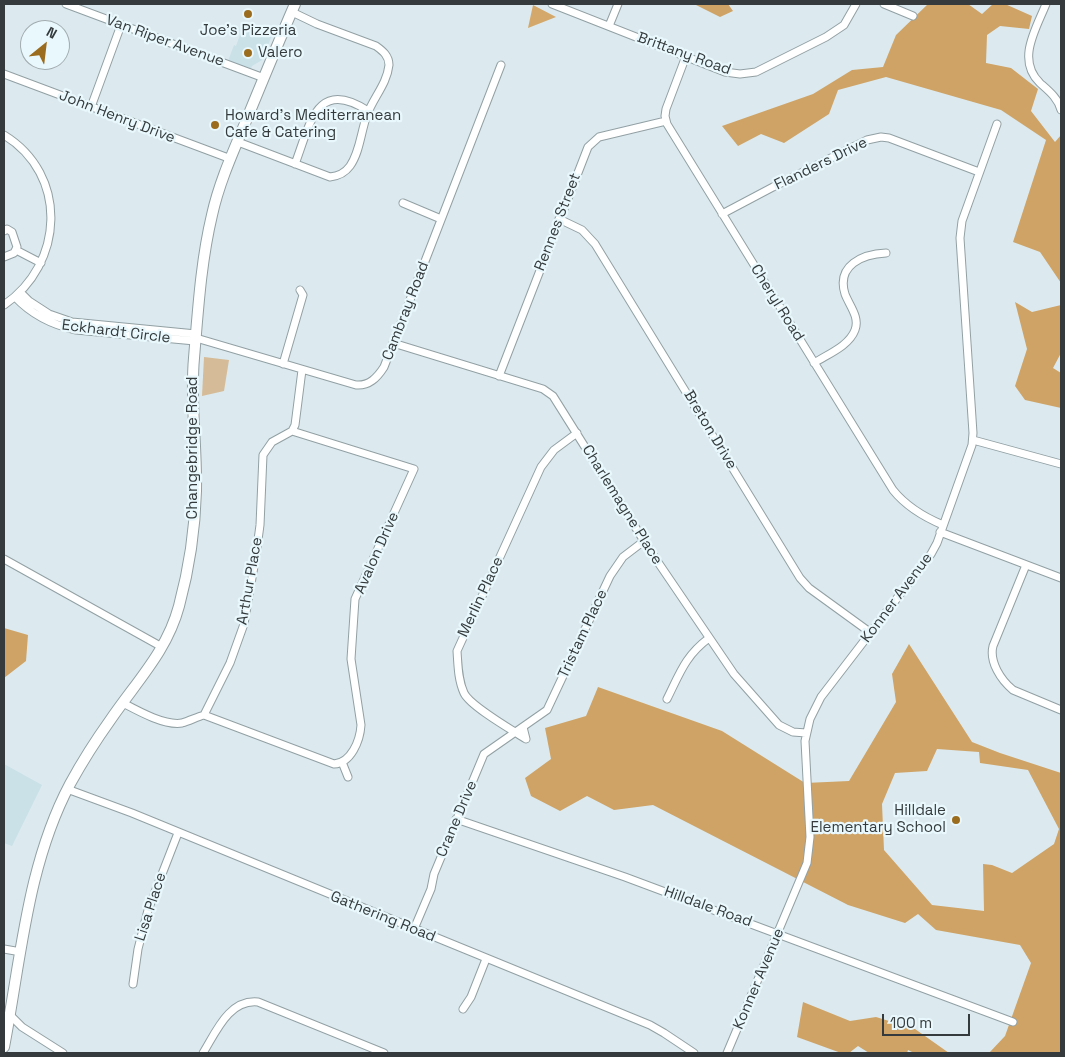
<!DOCTYPE html>
<html>
<head>
<meta charset="utf-8">
<style>
	body { margin:0 }
	#map { position:relative; width:1065px; height:1057px; overflow:hidden; background:#dceaef; font-family:"Space Grotesk",sans-serif }
	canvas { display:block }
	.frame { position:absolute; inset:0; border:5px solid #353b3d; pointer-events:none }
	.north { position:absolute; left:20px; top:20px; width:50px; height:50px; box-sizing:border-box; background:#e9f8fc; border:1px solid #a1acb0; border-radius:50%; rotate:29deg; font-size:14px; font-weight:700; line-height:20px; text-align:center; color:#353b3d }
	.north::after { content:''; display:block; margin:auto; width:18px; height:22px; background:#9b6c1e; clip-path:polygon(50% 0,100% 100%,50% 72%,0 100%) }
	.scale { position:absolute; left:882px; top:1014px; width:88px; height:22px; box-sizing:border-box; border:2px solid #353b3d; border-top:0; padding-left:6px; font-size:15px; line-height:18px; white-space:nowrap; color:#353b3d; -webkit-text-stroke:4px #e9f8fc; paint-order:stroke }
</style>
</head>
<body>
<div id="map">
<canvas width="1065" height="1057"></canvas>
<div class="frame"></div>
<div class="north">N</div>
<div class="scale">100 m</div>
</div>
<script>
const context = document.querySelector('canvas').getContext('2d');
context.lineJoin = 'round';
function paint(path, color) {
  context.fillStyle = color;
  context.fill(path, 'evenodd');
}
function stroke(path, color, width, dash) {
  context.strokeStyle = color;
  context.lineWidth = width;
  context.lineCap = dash ? 'butt' : 'round';
  context.setLineDash(dash || []);
  context.stroke(path);
}
function label(font, color, halo, rows, align = 'center') {
  context.font = font + ' "Space Grotesk",sans-serif';
  context.lineWidth = 4.5;
  context.setLineDash([]);
  context.textBaseline = 'middle';
  context.strokeStyle = halo;
  context.fillStyle = color;
  for (const [text, x, y, turn = 0] of rows) {
    context.save();
    context.translate(x, y);
    context.rotate((+turn || 0) * Math.PI / 180);
    context.textAlign = isNaN(turn) ? turn : align;
    if (halo) context.strokeText(text, 0, 0);
    context.fillText(text, 0, 0);
    context.restore();
  }
}
paint(new Path2D(`
	M 244,24 L 272,35 L 262,60 L 252,66 L 251,69 L 228,61 L 234,45 L 236,46 Z
	M 4,764 L 42,785 L 12,846 L 4,843 Z`), '#c9e1e7');
paint(new Path2D(`
	M 204,357 L 229,360 L 224,391 L 202,396 Z`), '#d5bb97');
paint(new Path2D(`
	M 694,4 L 728,4 L 733,11 L 720,17 Z
	M 928,4 L 968,4 L 982,14 L 993,4 L 1005,4 L 1032,16 L 1029,29 L 1000,26 L 987,35 L 986,63 L 1011,68 L 1038,89 L 1031,111 L 1055,142 L 1061,135 L 1061,283 L 1040,252 L 1013,242 L 1046,140 L 1001,110 L 886,77 L 838,90 L 829,114 L 784,143 L 761,134 L 738,146 L 722,126 L 813,94 L 852,70 L 883,67 L 896,35 Z
	M 1015,302 L 1032,312 L 1061,305 L 1061,353 L 1053,368 L 1061,373 L 1061,408 L 1025,400 L 1015,386 L 1027,349 Z
	M 4,628 L 28,635 L 26,661 L 4,678 Z
	M 909,644 L 972,742 L 1000,753 L 1061,773 L 1061,1053 L 989,1053 L 1005,1036 L 1031,963 L 1020,945 L 936,930 L 918,914 L 905,923 L 848,905 L 653,805 L 614,810 L 587,796 L 560,811 L 531,796 L 525,778 L 551,759 L 545,728 L 586,716 L 598,687 L 722,731 L 805,783 L 849,781 L 896,702 L 892,674 ZM 937,749 L 979,752 L 980,763 L 1028,770 L 1059,829 L 1054,844 L 1012,873 L 992,865 L 983,864 L 984,911 L 932,905 L 884,850 L 882,804 L 895,773 L 927,771 Z
	M 803,1002 L 850,1021 L 876,1017 L 915,1029 L 949,1053 L 914,1053 L 908,1050 L 907,1053 L 869,1053 L 858,1046 L 849,1053 L 841,1053 L 797,1037 Z`), '#cfa366');
paint(new Path2D(`
	M 533,5 L 556,17 L 528,28 Z`), '#d4a86b');
const street = new Path2D(`
	M 66,4 L 264,78
	M 552,4 L 725,72 L 740,74 L 756,72 L 826,37 L 844,25 L 856,4
	M 884,4 L 913,16
	M 1046,4 C 1036,29 1016,60 1040,83 C 1049,91 1058,98 1061,110
	M 609,26 L 618,4
	M 686,56 L 666,109 L 665,116 L 667,124 L 893,490 C 905,505 924,517 943,525
	M 4,74 L 231,159
	M 91,107 L 121,25
	M 4,135 C 69,175 64,264 4,305
	M 238,142 L 330,177 C 339,176 345,173 350,166 C 360,152 361,131 367,115 C 373,98 387,84 389,65 C 389,56 383,51 376,46 L 317,24 L 292,12
	M 295,164 C 310,125 316,77 368,111
	M 403,203 L 441,219
	M 722,214 L 773,187 L 867,140 L 881,137 L 889,138 L 979,172
	M 559,219 L 582,230 L 595,244 L 800,578 L 809,588 L 871,633
	M 4,231 L 7,229 L 12,232 L 17,247 L 14,253 L 4,257
	M 16,250 L 41,263
	M 20,292 L 29,301 L 49,314 L 72,322 L 196,334
	M 15,297 C 32,315 52,325 76,330 L 195,341
	M 196,338 L 356,385 C 369,386 377,378 384,367 L 501,65
	M 393,343 L 543,389 L 553,396 L 649,549 L 734,674 L 779,725 L 793,732 L 806,733
	M 814,363 C 828,354 849,346 855,330 C 860,317 849,305 845,294 C 836,265 863,254 886,253
	M 283,364 L 303,295 L 300,290
	M 499,376 L 588,147 L 599,137 L 666,121
	M 973,440 L 1061,464
	M 940,532 L 1061,578
	M 4,559 L 162,647
	M 1026,565 L 993,646 C 989,662 1001,680 1013,690 L 1061,710
	M 667,699 C 680,673 685,656 709,638
	M 123,703 C 138,711 165,726 182,723 C 189,721 197,717 204,715 L 230,663 L 244,624 L 256,555 L 260,525 L 263,455 L 272,442 L 292,431 L 295,425 L 302,370
	M 204,715 L 334,764 C 351,763 360,741 361,725 L 351,659 L 355,599 L 414,469 L 292,431
	M 523,727 L 526,739 C 512,730 470,706 464,693 C 458,680 458,665 457,651 L 541,467 L 554,450 L 577,433
	M 342,762 L 348,777
	M 67,789 L 132,813 L 650,1025 L 664,1033 L 694,1053
	M 456,819 L 625,877 L 1013,1022
	M 414,929 L 431,889 L 434,874 L 484,754 L 547,710 L 610,576 L 623,557 L 644,541
	M 4,949 L 21,952
	M 133,984 L 138,949 L 148,910 L 178,833
	M 463,1009 L 471,997 L 486,959
	M 10,1015 L 22,1027 L 63,1053
	M 203,1053 C 216,1032 229,999 258,1002 L 384,1053
	M 727,1053 L 807,863 L 810,837 L 805,741 L 810,719 L 821,697 L 931,554 L 937,543 L 972,445 L 973,433 L 960,238 L 962,221 L 997,124`);
const secondary = new Path2D(`
	M 4,1047 C 21,959 27,865 70,784 C 82,762 96,740 111,719 C 137,681 167,651 179,606 C 189,569 195,529 196,491 C 197,446 190,402 194,358 C 198,310 201,261 212,215 C 219,183 233,152 246,121 C 262,82 278,43 295,4`);
stroke(street, '#92a0a4', 9);
stroke(secondary, '#92a0a4', 12);
stroke(street, '#fff', 7);
stroke(secondary, '#fff', 10);
for (const [x, y, r, color] of [
	[248,14,5,"#9b6c1e"],
	[248,53,5,"#9b6c1e"],
	[215,125,5,"#9b6c1e"],
	[956,820,5,"#9b6c1e"]
]) {
  const dot = new Path2D();
  dot.arc(x, y, r, 0, 2 * Math.PI);
  context.fillStyle = color;
  context.fill(dot);
  stroke(dot, '#e9f8fc', 2);
}
label('15px', '#353b3d', '#e9f8fc', [
	["Joe's Pizzeria",248,31,"center"],
	["Valero",258,53],
	["Howard's Mediterranean",225,116],
	["Cafe & Catering",225,133],
	["Hilldale",946,811,"right"],
	["Elementary School",946,828,"right"]
], 'left');
label('15px', '#353b3d', '#e9f8fc', [
	["Van Riper Avenue",165,41,20],
	["Brittany Road",684,54,20],
	["John Henry Drive",117,117,21],
	["Flanders Drive",821,164,-26],
	["Rennes Street",558,222,-69],
	["Cheryl Road",777,303,58],
	["Cambray Road",406,311,-69],
	["Eckhardt Circle",116,332,7],
	["Breton Drive",710,430,59],
	["Changebridge Road",193,448,-90],
	["Charlemagne Place",622,505,58],
	["Avalon Drive",377,553,-66],
	["Arthur Place",250,581,-80],
	["Merlin Place",481,597,-65],
	["Konner Avenue",897,598,-53],
	["Tristam Place",583,634,-65],
	["Crane Drive",457,819,-67],
	["Lisa Place",151,907,-72],
	["Hilldale Road",708,907,20],
	["Gathering Road",383,917,22],
	["Konner Avenue",759,979,-67]
]);
</script>
</body>
</html>
